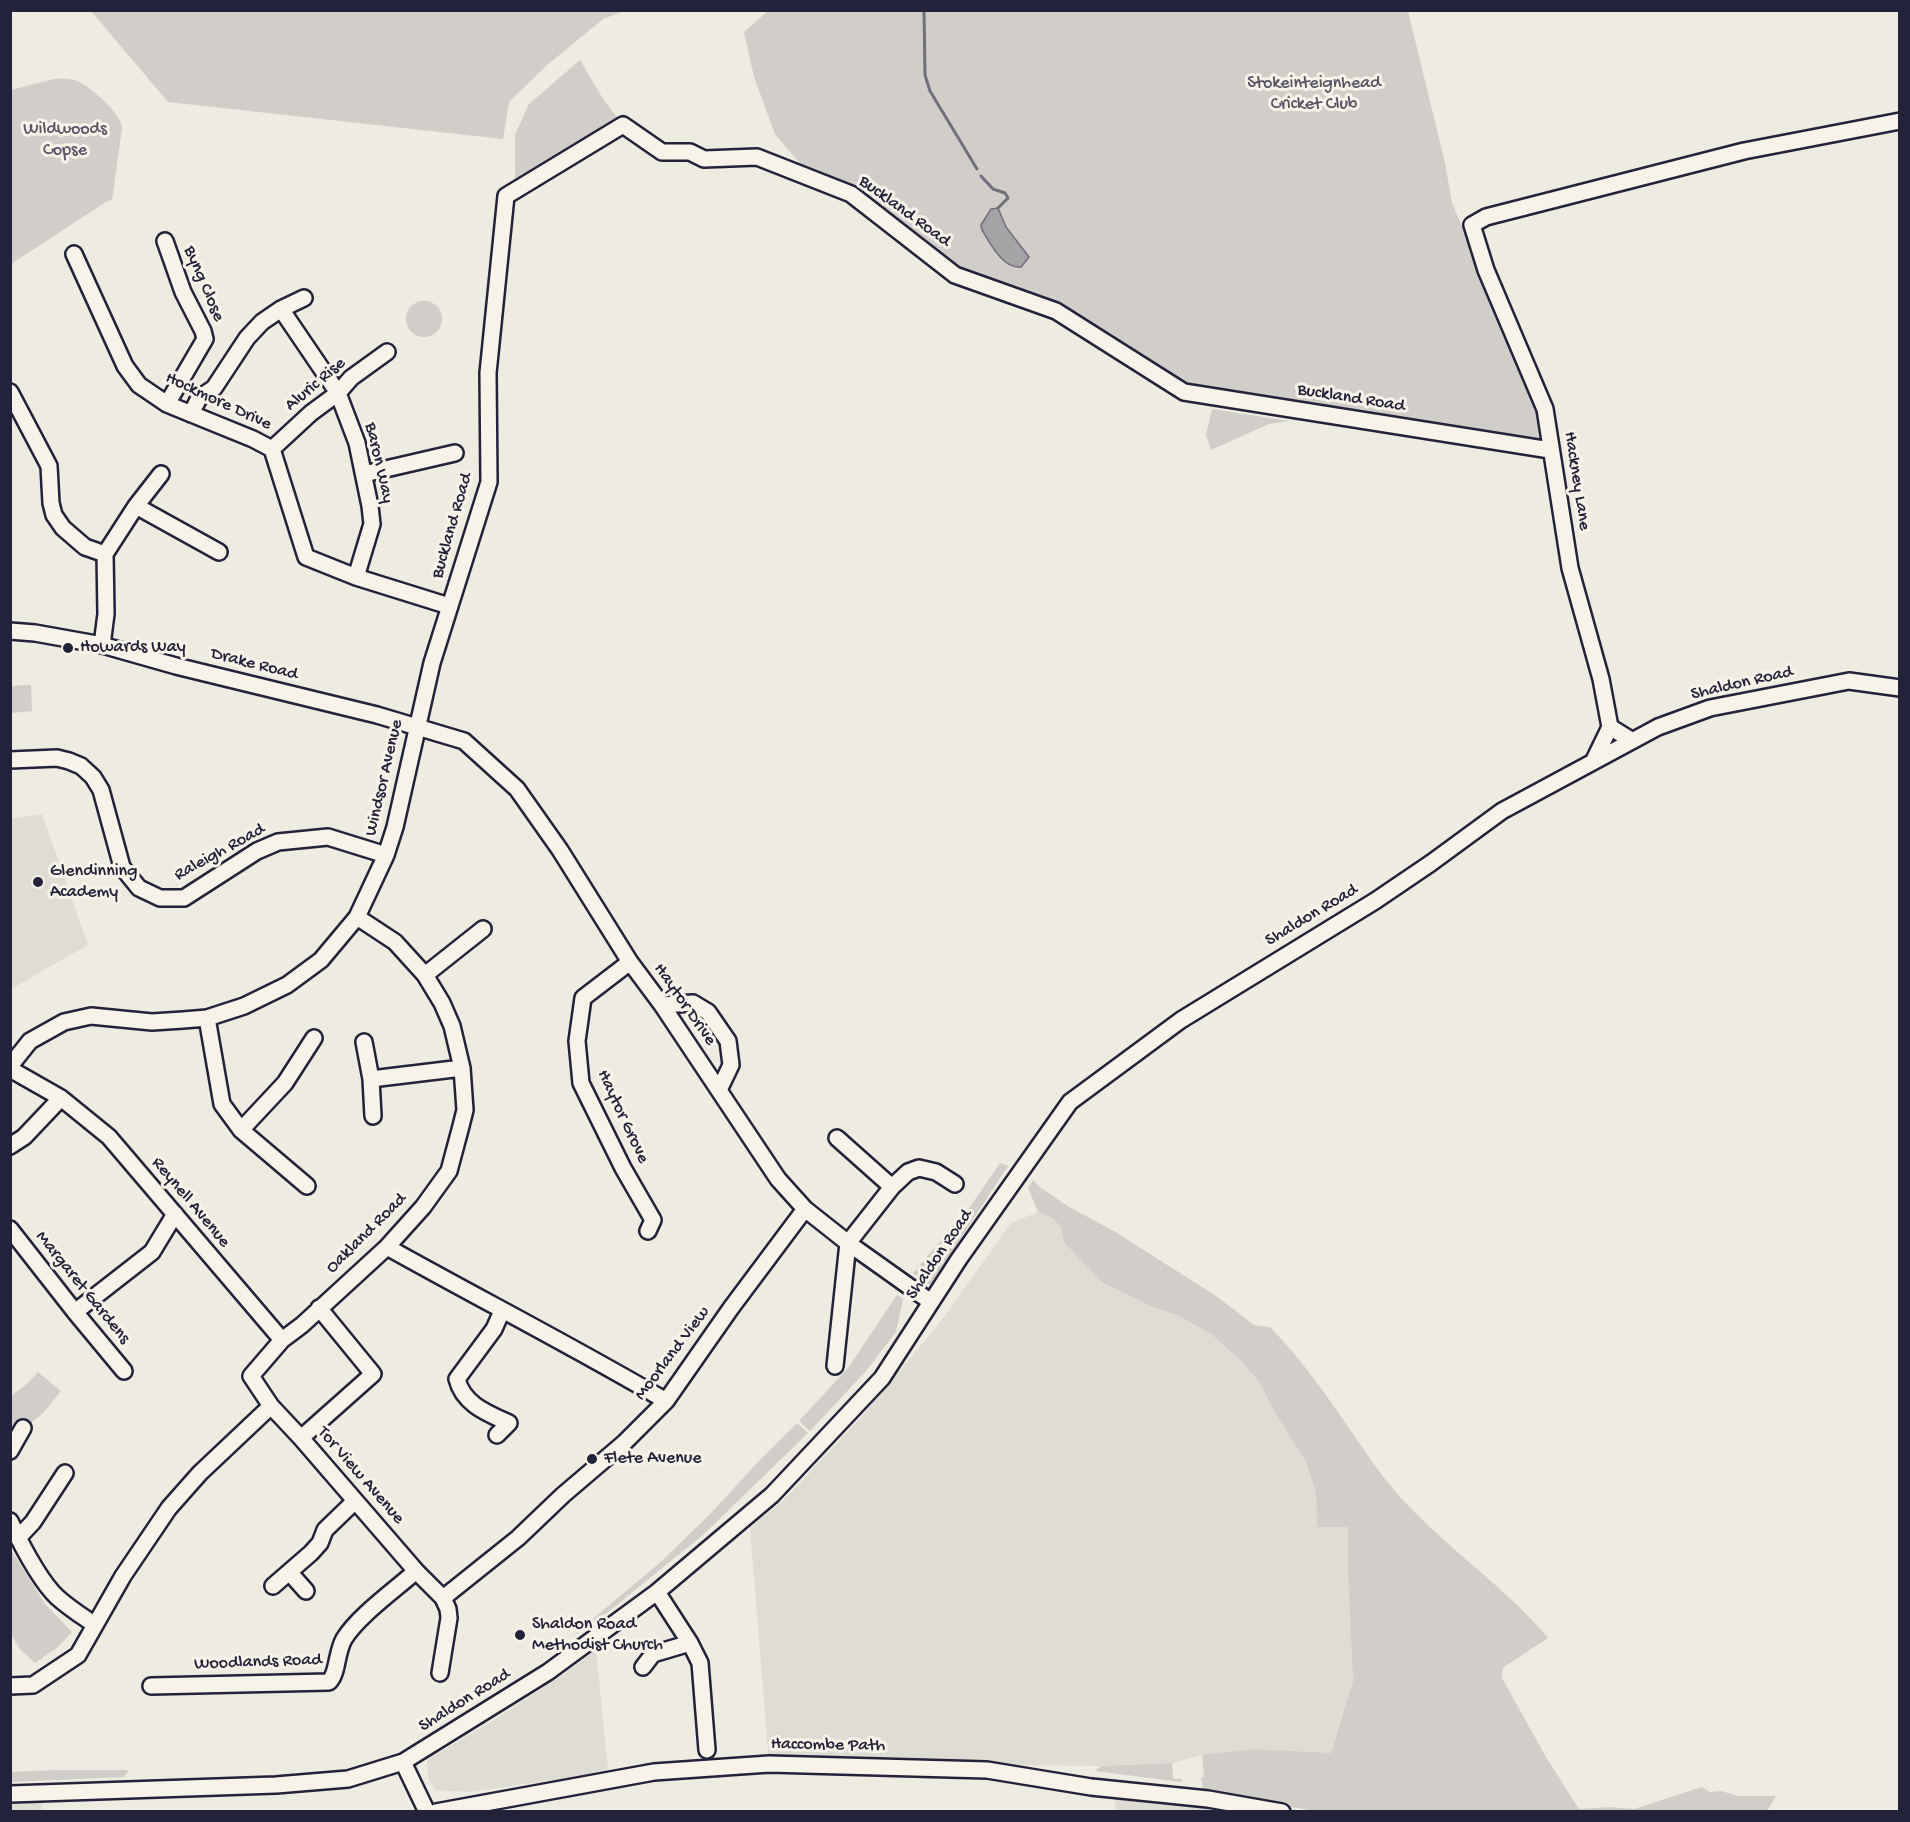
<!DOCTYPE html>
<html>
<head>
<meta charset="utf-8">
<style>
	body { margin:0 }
	#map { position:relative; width:1910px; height:1822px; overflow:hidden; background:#eeebe1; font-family:"Gochi Hand",sans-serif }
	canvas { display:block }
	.frame { position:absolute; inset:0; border:12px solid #22223b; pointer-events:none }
</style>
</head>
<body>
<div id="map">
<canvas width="1910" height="1822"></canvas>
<div class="frame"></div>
</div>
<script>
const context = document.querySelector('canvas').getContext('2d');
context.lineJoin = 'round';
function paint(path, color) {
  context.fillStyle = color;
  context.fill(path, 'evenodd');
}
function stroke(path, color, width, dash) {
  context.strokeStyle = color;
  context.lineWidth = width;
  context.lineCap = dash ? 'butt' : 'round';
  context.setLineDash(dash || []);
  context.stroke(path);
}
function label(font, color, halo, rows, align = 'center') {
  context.font = font + ' "Gochi Hand",sans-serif';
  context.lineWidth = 6;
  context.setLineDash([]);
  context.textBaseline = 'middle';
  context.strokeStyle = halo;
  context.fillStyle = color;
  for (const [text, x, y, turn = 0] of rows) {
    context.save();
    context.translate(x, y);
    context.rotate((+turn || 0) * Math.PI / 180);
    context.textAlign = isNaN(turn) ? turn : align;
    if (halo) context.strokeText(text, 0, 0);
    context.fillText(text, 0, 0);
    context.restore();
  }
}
paint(new Path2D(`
	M 42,814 L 88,945 L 11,989 L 11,819 Z
	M 1038,1212 L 1052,1218 L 1061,1227 L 1064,1242 L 1153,1307 L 1179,1316 L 1211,1334 L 1241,1361 L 1260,1383 L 1274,1411 L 1306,1462 L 1316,1493 L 1317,1527 L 1348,1527 L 1348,1573 L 1353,1681 L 1331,1753 L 1254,1749 L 1202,1755 L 1172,1763 L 1101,1766 L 769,1764 L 750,1528 L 784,1500 L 863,1415 L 941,1321 L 1011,1223 Z
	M 596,1650 L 608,1769 L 575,1777 L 469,1792 L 436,1790 L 428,1778 L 427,1760 L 497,1718 L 567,1672 Z
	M 1113,1790 L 1282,1811 L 1116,1811 Z
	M 11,1802 L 42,1802 L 41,1811 L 11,1811 Z`), '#dfdcd4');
paint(new Path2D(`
	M 769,10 L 1408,11 L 1445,163 L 1452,203 L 1538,403 L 1539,439 L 1188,385 L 1068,307 L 959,268 L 859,189 L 804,168 L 775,134 L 754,77 L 744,32 Z
	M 91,11 L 624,11 L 603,19 L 546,66 L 509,102 L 503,139 L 168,102 Z
	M 580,60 L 603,99 L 623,125 L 515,186 L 515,135 L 529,104 Z
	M 54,79 C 61,79 70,78 77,81 C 90,86 122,114 122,128 L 112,200 L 106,202 L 11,264 L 11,90 Z
	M406 319a18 18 0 1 1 36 0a18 18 0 1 1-36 0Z
	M 1212,409 L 1290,421 L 1269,424 L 1211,450 L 1206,435 Z
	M 31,685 L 32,711 L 11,713 L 11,686 Z
	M 1000,1163 L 1008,1166 L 931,1284 L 929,1284 L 913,1273 L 972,1204 Z
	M 1033,1180 L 1040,1187 L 1069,1207 L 1114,1231 L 1216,1296 L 1254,1325 L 1270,1327 C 1301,1359 1326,1394 1351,1431 C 1367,1454 1383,1479 1403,1500 C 1448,1549 1505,1587 1548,1638 L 1504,1667 L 1502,1671 L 1502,1678 L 1546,1757 L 1579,1809 L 1609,1807 L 1634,1809 L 1702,1787 L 1710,1792 L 1721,1791 L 1738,1796 L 1776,1796 L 1767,1811 L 1390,1812 L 1309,1810 L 1209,1793 L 1203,1791 L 1201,1777 L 1204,1777 L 1202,1755 L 1254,1749 L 1331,1753 L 1353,1681 L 1348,1573 L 1348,1527 L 1317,1527 L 1316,1493 L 1306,1462 L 1274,1411 L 1260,1383 L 1241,1361 L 1211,1334 L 1179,1316 L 1153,1307 L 1102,1282 L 1064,1242 L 1061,1227 L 1052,1218 L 1038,1212 L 1028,1188 Z
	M 897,1295 L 903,1299 L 896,1332 L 866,1371 L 810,1431 L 799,1421 L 848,1368 Z
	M 38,1372 L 61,1391 L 43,1413 L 26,1427 L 16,1421 L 11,1429 L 11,1396 L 29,1382 Z
	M 797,1423 L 808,1433 L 704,1534 L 608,1612 L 570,1638 L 663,1560 L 712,1512 L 757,1463 Z
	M 10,1548 L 45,1604 L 72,1632 L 58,1647 L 35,1663 L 20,1649 L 11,1634 Z
	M 1172,1763 L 1173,1779 L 1182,1779 L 1181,1782 L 1095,1771 L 1101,1766 Z
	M 55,1770 L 129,1770 L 124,1777 L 11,1782 L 11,1772 Z`), '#d1cdc9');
const water = new Path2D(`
	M 998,208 L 1006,227 L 1029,257 L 1021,267 C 1003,269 990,243 982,230 L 981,225 L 991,209 Z`);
paint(water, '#a6a3a6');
stroke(water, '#716f7b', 1.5);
stroke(new Path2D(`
	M 924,10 L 925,75 L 930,91 L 977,169
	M 981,176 L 993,189 L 1005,193 L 1008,198 L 998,208`), '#716f7b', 3);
const minor = new Path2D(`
	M 165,241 L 183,292 L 203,331 L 205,339 L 167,404
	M 74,254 L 125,366 L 139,385 L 167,404 L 253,439 L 272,449 L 306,557 L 356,577 L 449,606
	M 281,309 L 338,393 L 357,443 L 370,506 L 372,524 L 356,577
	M 10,392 L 49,466 L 51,503 L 54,515 L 63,528 L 85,547 L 105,554 L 106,614 L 102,645
	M 191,414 L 199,398 L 214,388 L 247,338 L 262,322 L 281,309 L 304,298
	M 272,449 L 311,413 L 338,393 L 351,378 L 387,352
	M 364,474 L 455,453
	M 136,506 L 219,552
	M 105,554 L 136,506 L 161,474
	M 10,631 L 35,633 L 102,645 L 176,666 L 377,715 L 464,741 L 517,789 L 560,850 L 630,962 L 662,1005 L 778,1179 L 805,1209 L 848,1243 L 931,1302
	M 1631,740 L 1610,727 L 1601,679 L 1570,568 L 1545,409 L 1486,270 L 1472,225 L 1486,217 L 1744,151 L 1900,121
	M 10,760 L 57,758 L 69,761 L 81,766 L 93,777 L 101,790 L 122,867 L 139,888 L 160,898 L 184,898 L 257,851 L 278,842 L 328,837 L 386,855
	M 1594,760 L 1610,727
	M 357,917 L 395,942 L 425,975 L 442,1003 L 452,1026 L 462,1068 L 465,1110 L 461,1126 L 449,1171 L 423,1207 L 387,1247 L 302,1325 L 282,1340 L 251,1376 L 271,1406 L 301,1438 L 416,1571 L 443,1598 L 448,1609 L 449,1618 L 440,1673
	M 630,962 L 583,998 L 577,1041 L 581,1083 L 623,1168 L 653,1220 L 648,1231
	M 425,975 L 483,929
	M 662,1005 L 693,1003 L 708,1012 L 728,1041 L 731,1065 L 719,1090
	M 207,1018 L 222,1104 L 241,1130 L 307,1186
	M 364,1042 L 371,1079 L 373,1116
	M 10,1066 L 30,1041 L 64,1022 L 91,1016 L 152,1022 L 183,1020 L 207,1018 L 244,1006 L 287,985 L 321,960 L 357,917 L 386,855 L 395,827 L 432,663 L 489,482 L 488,373 L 506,196 L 623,125 L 662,152 L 690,152 L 704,159 L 757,157 L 851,194 L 955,275 L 1056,311 L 1184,392 L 1550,450
	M 10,1069 L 61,1098 L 109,1137 L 282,1340
	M 371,1079 L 462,1068
	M 241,1130 L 285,1083 L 314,1038
	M 837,1138 L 892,1187
	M 10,1146 L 24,1137 L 61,1098
	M 10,1229 L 75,1312 L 124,1371
	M 387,1247 C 480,1299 574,1347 666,1401
	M 75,1312 L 152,1252 L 175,1214
	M 835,1366 L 848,1243 L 892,1187 L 908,1172 L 919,1168 L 936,1172 L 955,1184
	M 497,1435 L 509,1423 C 487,1413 463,1404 457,1379 L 494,1329 L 502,1311
	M 301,1438 L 373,1374 L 319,1308
	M 10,1451 L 23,1428
	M 10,1521 C 21,1544 39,1580 57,1597 C 69,1608 82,1616 95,1625
	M 18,1538 L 33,1522 L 65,1473
	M 290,1573 L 306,1591
	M 273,1586 L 311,1553 L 320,1543 L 325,1530 L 355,1501
	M 657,1592 L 690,1643 L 700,1663 L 707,1750
	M 443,1598 L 518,1538 L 563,1495 L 624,1443 L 666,1401 L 731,1308 L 805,1209
	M 643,1667 L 653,1654 L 690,1643
	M 10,1686 L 33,1685 L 78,1655 L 123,1576 L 169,1508 L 200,1473 L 271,1406
	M 151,1686 L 329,1682 C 338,1673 336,1653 344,1639 C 358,1616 395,1590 416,1571
	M 403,1762 L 427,1812
	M 10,1794 L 276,1785 L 348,1779 L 403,1762 L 548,1672 L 657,1592 L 772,1495 L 882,1378 L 959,1259 L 1070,1102 L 1181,1020 L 1375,901 L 1431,863 L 1502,811 L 1658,727 L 1710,708 L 1849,681 L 1900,688
	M 436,1812 L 654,1772 L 769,1764 L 987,1770 L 1091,1787 L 1208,1799 L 1282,1812`);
stroke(minor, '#22223b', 20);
stroke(minor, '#f7f3e8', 15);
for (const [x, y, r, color] of [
	[68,648,6,"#22223b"],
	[38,882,6,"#22223b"],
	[592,1459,6,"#22223b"],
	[520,1635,6,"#22223b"]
]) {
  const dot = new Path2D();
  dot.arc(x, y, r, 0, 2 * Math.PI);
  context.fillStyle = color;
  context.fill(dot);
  stroke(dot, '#f7f3e8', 2);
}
label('18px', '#575566', '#f7f3e8', [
	["Stokeinteignhead",1314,84],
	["Cricket Club",1314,105],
	["Wildwoods",65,130],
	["Copse",65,151]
]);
label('18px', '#22223b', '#f7f3e8', [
	["Buckland Road",904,212,36],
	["Byng Close",203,284,67],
	["Aluric Rise",316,385,-40],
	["Buckland Road",1351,399,9],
	["Hockmore Drive",218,402,25],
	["Baron Way",378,463,77],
	["Hackney Lane",1576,481,81],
	["Buckland Road",453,526,-74],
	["Drake Road",254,665,14],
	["Shaldon Road",1742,684,-13],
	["Windsor Avenue",385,778,-77],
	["Raleigh Road",220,853,-29],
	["Shaldon Road",1312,916,-31],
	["Haytor Drive",684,1005,55],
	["Haytor Grove",622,1117,65],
	["Reynell Avenue",190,1203,50],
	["Oakland Road",367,1234,-45],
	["Shaldon Road",940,1255,-56],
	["Margaret Gardens",82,1288,51],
	["Moorland View",673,1354,-53],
	["Tor View Avenue",360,1476,49],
	["Woodlands Road",258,1663,-2],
	["Shaldon Road",465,1701,-32],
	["Haccombe Path",828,1746,1]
]);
label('18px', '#22223b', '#f7f3e8', [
	["Howards Way",80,648],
	["Glendinning",50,872],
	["Academy",50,893],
	["Flete Avenue",604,1459],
	["Shaldon Road",532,1625],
	["Methodist Church",532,1646]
], 'left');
</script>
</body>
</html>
